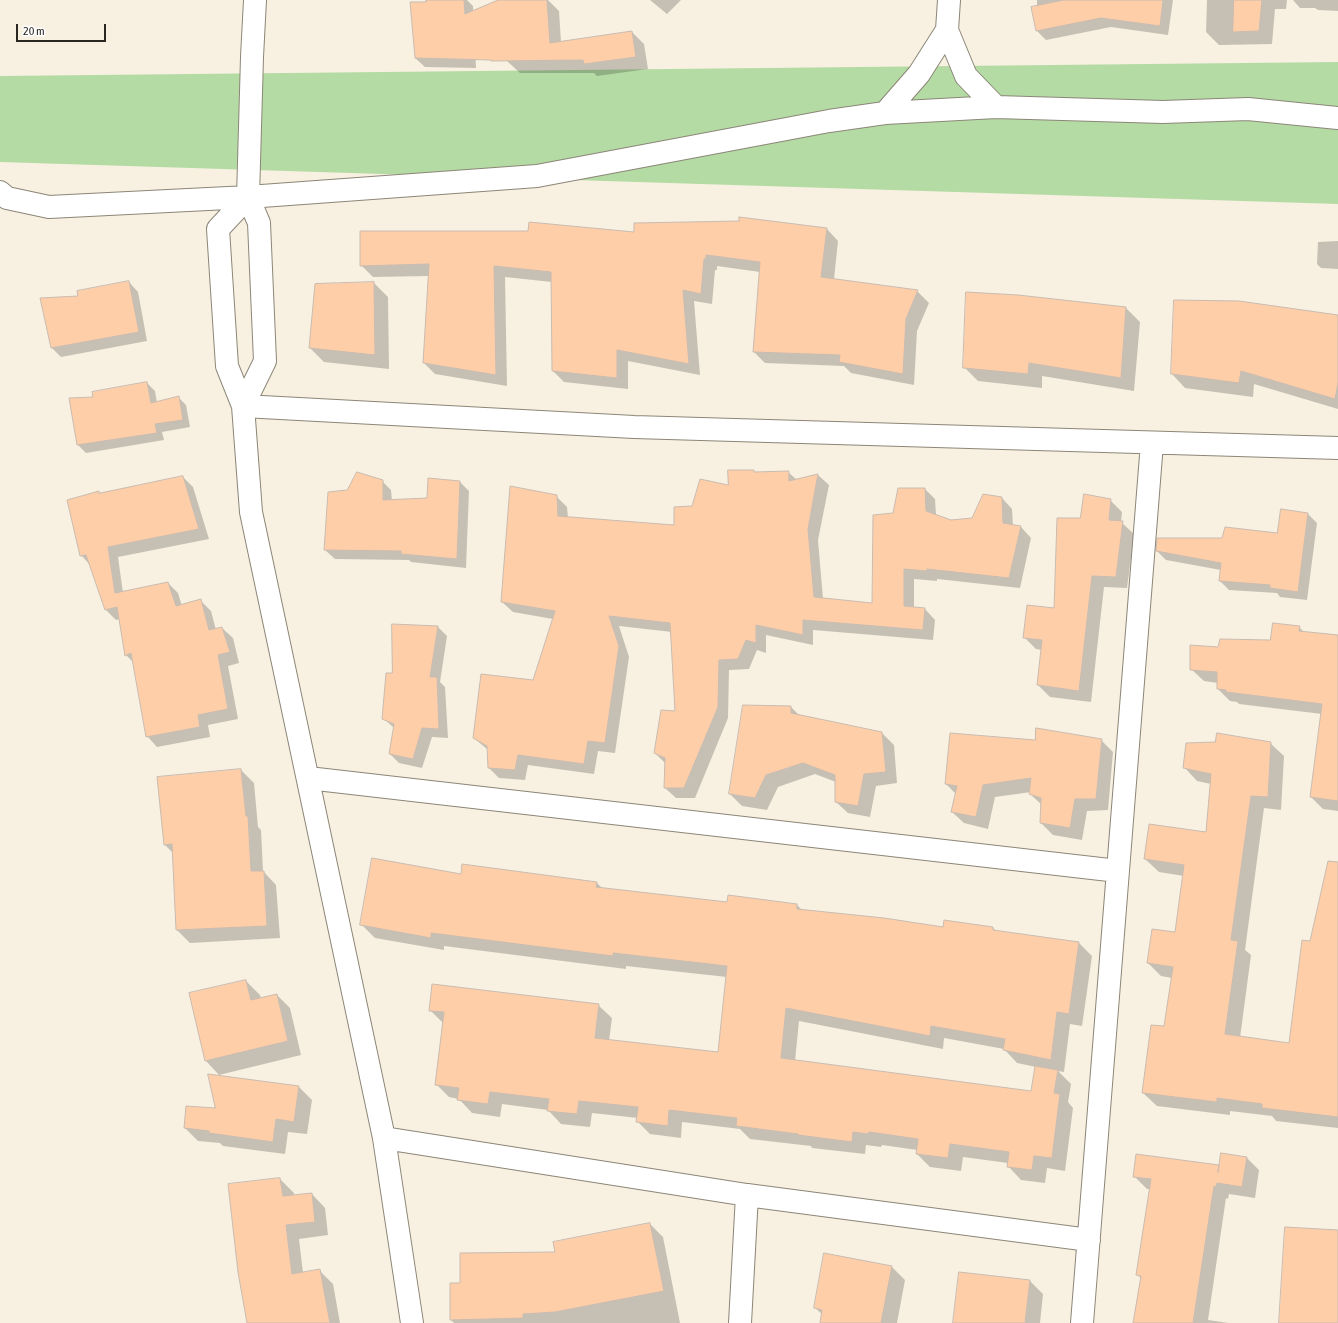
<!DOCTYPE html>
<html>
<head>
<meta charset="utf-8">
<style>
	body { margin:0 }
	#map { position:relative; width:1338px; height:1323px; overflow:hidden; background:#f8f1e1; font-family:"Asap Condensed",sans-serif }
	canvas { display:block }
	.scale { position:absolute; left:16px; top:24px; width:90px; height:18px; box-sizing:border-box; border:2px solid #2a2721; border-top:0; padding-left:5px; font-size:12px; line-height:14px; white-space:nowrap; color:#2a2721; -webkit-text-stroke:3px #fff; paint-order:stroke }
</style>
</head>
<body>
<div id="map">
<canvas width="1338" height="1323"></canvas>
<div class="scale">20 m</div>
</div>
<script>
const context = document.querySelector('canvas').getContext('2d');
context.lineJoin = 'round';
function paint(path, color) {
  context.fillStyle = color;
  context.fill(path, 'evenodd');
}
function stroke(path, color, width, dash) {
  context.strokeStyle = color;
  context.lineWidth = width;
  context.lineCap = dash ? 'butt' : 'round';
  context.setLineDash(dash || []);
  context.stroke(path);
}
paint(new Path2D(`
	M 1338,62 L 1338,204 L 0,162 L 0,76 Z`), '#b4dba4');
paint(new Path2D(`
	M 427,0 L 467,0 L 473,6 L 476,68 L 425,67 L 415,58 Z
	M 509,0 L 548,0 L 559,11 L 561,42 L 632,32 L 644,44 L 648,69 L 597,76 L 594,73 L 520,73 L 507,61 Z
	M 650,0 L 681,0 L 667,14 Z
	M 1037,0 L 1173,0 L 1168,35 L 1111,27 L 1046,40 L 1037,31 Z
	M 1207,0 L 1287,0 L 1286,9 L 1275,9 L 1272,44 L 1219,45 L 1206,32 Z
	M 1293,0 L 1338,0 L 1338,11 L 1318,10 L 1315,8 L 1300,8 Z
	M 827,229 L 838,241 L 834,279 L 917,291 L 929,303 L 917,331 L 914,385 L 851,373 L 844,366 L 765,363 L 754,352 L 760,272 L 717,266 L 717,270 L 715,270 L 712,304 L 694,301 L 700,375 L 628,361 L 628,389 L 564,382 L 553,371 L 552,282 L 505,277 L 507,386 L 435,374 L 424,363 L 429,276 L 373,277 L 361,265 L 635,234 Z
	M 1338,241 L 1338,269 L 1321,268 L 1317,264 L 1318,242 Z
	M 129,282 L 138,292 L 147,341 L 61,357 L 52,348 L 42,299 L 80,297 Z
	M 374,283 L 388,297 L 389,369 L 324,362 L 310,348 Z
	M 1126,308 L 1140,322 L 1134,391 L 1042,376 L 1042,388 L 978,381 L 964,367 Z
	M 1338,316 L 1338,409 L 1254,384 L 1253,397 L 1185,388 L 1172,374 Z
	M 147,383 L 155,391 L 157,403 L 178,397 L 186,405 L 190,427 L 162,432 L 164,440 L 86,453 L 78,445 L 94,398 Z
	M 788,472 L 797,480 L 818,475 L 829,485 L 818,540 L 823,599 L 873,604 L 894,513 L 925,489 L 935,499 L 936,515 L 951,521 L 972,518 L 1002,498 L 1012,509 L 1013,526 L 1021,527 L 1031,538 L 1020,588 L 937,579 L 937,581 L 914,579 L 914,608 L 925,609 L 935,620 L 933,640 L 813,630 L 813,645 L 766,635 L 766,653 L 757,650 L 749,669 L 729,670 L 728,718 L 695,798 L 676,798 L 665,788 L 666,764 L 655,753 L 676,712 L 672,632 L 619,626 L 629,657 L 615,753 L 598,751 L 594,774 L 528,765 L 525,780 L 499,778 L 489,768 L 488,750 L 474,738 L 534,681 L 553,619 L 513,612 L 502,602 L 556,496 L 567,507 L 568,518 L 675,526 L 693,507 L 755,473 Z
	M 183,477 L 193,487 L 209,539 L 118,557 L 123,593 L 168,583 L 178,593 L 182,606 L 200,600 L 211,611 L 216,630 L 222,628 L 233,638 L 239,663 L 228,666 L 238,719 L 208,725 L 210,737 L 157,747 L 147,736 L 134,663 L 126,655 L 120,619 L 116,620 L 106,610 L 90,565 L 81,555 L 100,494 Z
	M 382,481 L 391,490 L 392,501 L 428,499 L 460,482 L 469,491 L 466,568 L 411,562 L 409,560 L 335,559 L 325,550 L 329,493 L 347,491 Z
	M 1110,500 L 1122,512 L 1121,522 L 1134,534 L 1127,588 L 1104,587 L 1091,702 L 1050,697 L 1038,685 L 1042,650 L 1036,649 L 1024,637 L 1055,609 Z
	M 1308,514 L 1317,523 L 1307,600 L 1280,597 L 1277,593 L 1229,590 L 1220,581 L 1221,570 L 1166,560 L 1157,551 L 1278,534 Z
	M 438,627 L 447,636 L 440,682 L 445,687 L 448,738 L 432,737 L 422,768 L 399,763 L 390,754 L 394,728 L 383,718 Z
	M 1299,627 L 1305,633 L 1338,636 L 1338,811 L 1323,809 L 1311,797 L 1322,714 L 1239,704 L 1237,702 L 1230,701 L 1218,689 L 1218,683 L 1204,681 L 1191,669 L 1218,648 L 1271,642 Z
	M 791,707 L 800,716 L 882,733 L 894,745 L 897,783 L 876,786 L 870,817 L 848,813 L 836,802 L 836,782 L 815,774 L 778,787 L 767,810 L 742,806 L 730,794 Z
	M 1101,740 L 1113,752 L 1108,810 L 1087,811 L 1082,840 L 1053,835 L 1041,823 L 1042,805 L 1030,794 L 1031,792 L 995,797 L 988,829 L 964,823 L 952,812 L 956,794 L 946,784 L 1036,741 Z
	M 1270,743 L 1284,756 L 1281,810 L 1264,808 L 1245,950 L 1251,955 L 1240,1038 L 1289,1044 L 1311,942 L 1338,897 L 1338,1128 L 1276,1121 L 1272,1116 L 1230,1111 L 1230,1115 L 1157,1106 L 1143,1093 L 1165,1027 L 1172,978 L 1161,976 L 1148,963 L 1176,933 L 1184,876 L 1159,872 L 1145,859 L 1206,833 L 1211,784 L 1197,781 L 1184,767 Z
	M 241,770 L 254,783 L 258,827 L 261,830 L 263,871 L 276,885 L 280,938 L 190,943 L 177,930 L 173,853 L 165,845 Z
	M 462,875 L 597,883 L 603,889 L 728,904 L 797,905 L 802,910 L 944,929 L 993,928 L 996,931 L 1079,943 L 1092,956 L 1082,1026 L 1070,1024 L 1064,1072 L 1058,1071 L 1071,1084 L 1068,1102 L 1073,1108 L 1065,1171 L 1047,1168 L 1045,1183 L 1021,1180 L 1008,1166 L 1008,1163 L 963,1157 L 961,1171 L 930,1167 L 917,1154 L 917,1150 L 882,1145 L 881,1147 L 866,1145 L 865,1154 L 812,1148 L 811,1146 L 750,1139 L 740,1129 L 682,1122 L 681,1138 L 650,1134 L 637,1121 L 638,1118 L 592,1113 L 590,1127 L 561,1124 L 548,1110 L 502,1104 L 500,1117 L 472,1113 L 459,1099 L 449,1097 L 436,1084 L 443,1023 L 430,1010 L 598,1005 L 612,1018 L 609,1041 L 719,1054 L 727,977 L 626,966 L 626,969 L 444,946 L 444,950 L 375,938 L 362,925 ZM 799,1021 L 943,1049 L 944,1038 L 1004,1049 L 1017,1063 L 1036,1067 L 1032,1093 L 795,1061 Z
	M 246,981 L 260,995 L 261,999 L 277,995 L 290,1008 L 301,1055 L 219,1075 L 206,1061 Z
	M 299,1087 L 312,1100 L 307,1134 L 288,1132 L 285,1154 L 223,1146 L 220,1143 L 198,1141 L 185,1128 L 217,1109 Z
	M 1247,1158 L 1259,1170 L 1255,1198 L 1229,1194 L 1228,1199 L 1226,1198 L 1208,1320 L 1229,1323 L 1134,1323 L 1141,1279 L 1138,1275 L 1151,1189 L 1147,1189 L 1134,1176 L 1218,1166 L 1220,1167 Z
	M 280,1179 L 294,1193 L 294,1196 L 312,1194 L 325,1208 L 328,1235 L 299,1239 L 303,1273 L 319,1270 L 333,1284 L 340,1323 L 248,1323 Z
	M 650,1224 L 663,1237 L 680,1323 L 454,1323 L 451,1320 L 461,1284 L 556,1253 Z
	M 892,1267 L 905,1280 L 897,1323 L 821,1323 L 823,1315 L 815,1308 Z
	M 1030,1281 L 1043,1294 L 1040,1323 L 954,1323 Z`), '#0003');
const building = new Path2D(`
	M 426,0 L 464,0 L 465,14 L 498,0 L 547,0 L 550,43 L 632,31 L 636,57 L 584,64 L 583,60 L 491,61 L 491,60 L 415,58 L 410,2 L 426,2 Z
	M 1064,0 L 1163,0 L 1160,26 L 1101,18 L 1036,31 L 1031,7 Z
	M 1234,0 L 1262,0 L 1259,31 L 1233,32 Z
	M 739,217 L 827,228 L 821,277 L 918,290 L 906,319 L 903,374 L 839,362 L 840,355 L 753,352 L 760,262 L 706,255 L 706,259 L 704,259 L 701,294 L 683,290 L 689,364 L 617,350 L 617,378 L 552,371 L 551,272 L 494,266 L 496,375 L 423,363 L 429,264 L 360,266 L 360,231 L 528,231 L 529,222 L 634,232 L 634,223 L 739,221 Z
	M 129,281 L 139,332 L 51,348 L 40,298 L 78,296 L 77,291 Z
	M 374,282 L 375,355 L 309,348 L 315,284 Z
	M 966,292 L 1018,295 L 1126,307 L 1121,378 L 1029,363 L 1028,374 L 963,368 Z
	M 1174,300 L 1239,301 L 1338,315 L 1338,383 L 1335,399 L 1241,371 L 1239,383 L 1171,374 Z
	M 147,382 L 151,403 L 179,396 L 183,420 L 155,424 L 157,433 L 77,445 L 69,398 L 93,397 L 92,392 Z
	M 728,470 L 754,470 L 754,472 L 789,471 L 789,481 L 818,474 L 808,529 L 814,597 L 872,603 L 873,515 L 893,513 L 898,488 L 925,488 L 926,511 L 951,520 L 972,518 L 983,494 L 1002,497 L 1003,523 L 1021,526 L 1009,578 L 927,569 L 927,571 L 904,569 L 904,606 L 925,608 L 923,630 L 803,620 L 803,635 L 756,625 L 756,643 L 746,640 L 738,659 L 719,660 L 718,707 L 684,788 L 664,788 L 665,758 L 654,753 L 661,710 L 675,711 L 670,623 L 609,616 L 619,646 L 605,743 L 588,741 L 584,764 L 518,755 L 515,770 L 488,768 L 487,746 L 473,738 L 481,674 L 533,680 L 555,611 L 501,602 L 510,486 L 557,495 L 558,516 L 674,525 L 674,507 L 692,506 L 700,479 L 728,485 Z
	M 357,472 L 383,480 L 383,500 L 427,498 L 428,478 L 460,481 L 457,559 L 401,554 L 401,551 L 324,550 L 328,492 L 347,490 Z
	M 183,476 L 199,529 L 108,547 L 115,593 L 168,582 L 176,606 L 201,599 L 209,630 L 222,627 L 230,652 L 218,655 L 228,709 L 198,715 L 200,727 L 146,737 L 131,653 L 125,656 L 117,607 L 105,610 L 86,555 L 80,556 L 67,500 L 99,491 L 99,493 Z
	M 1084,494 L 1111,499 L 1109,520 L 1123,521 L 1116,577 L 1092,576 L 1079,691 L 1037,685 L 1042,640 L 1023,638 L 1027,605 L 1054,608 L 1057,518 L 1080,518 Z
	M 1281,509 L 1308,513 L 1298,592 L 1270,588 L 1270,585 L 1219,581 L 1221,563 L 1156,551 L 1157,538 L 1222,538 L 1225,527 L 1277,533 Z
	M 1273,623 L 1300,626 L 1299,631 L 1338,635 L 1338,801 L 1310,797 L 1322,704 L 1226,692 L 1226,690 L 1217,689 L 1217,672 L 1190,670 L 1190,645 L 1218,647 L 1220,639 L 1270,640 Z
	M 392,624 L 438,626 L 430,677 L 437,677 L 439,729 L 422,728 L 413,759 L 389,754 L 394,724 L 382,719 L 386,673 L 392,673 Z
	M 743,705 L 791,706 L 791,713 L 882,732 L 886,772 L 864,774 L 858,806 L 835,802 L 835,775 L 803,763 L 766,775 L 755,798 L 729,794 Z
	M 1036,728 L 1102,739 L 1096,799 L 1075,799 L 1070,828 L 1040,823 L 1041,798 L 1029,794 L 1031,778 L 983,785 L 976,817 L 951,812 L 957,786 L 945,784 L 950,733 L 1035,740 Z
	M 1217,733 L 1271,742 L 1268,797 L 1251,796 L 1231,940 L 1238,941 L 1225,1034 L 1289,1043 L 1302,940 L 1310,941 L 1328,861 L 1338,862 L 1338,1117 L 1262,1108 L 1262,1104 L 1217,1098 L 1217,1102 L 1142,1093 L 1151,1025 L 1164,1026 L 1173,967 L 1147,963 L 1152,929 L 1175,932 L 1184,865 L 1144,859 L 1149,824 L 1206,832 L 1211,774 L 1183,768 L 1186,743 L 1215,742 Z
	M 241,769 L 246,816 L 248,816 L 251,871 L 264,871 L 267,926 L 176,930 L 172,844 L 164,845 L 157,777 Z
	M 372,858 L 461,874 L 462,864 L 597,882 L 596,887 L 727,902 L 728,895 L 797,904 L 797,909 L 884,918 L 943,927 L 944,920 L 993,927 L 993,930 L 1079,942 L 1069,1014 L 1057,1012 L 1051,1060 L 1003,1050 L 1005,1039 L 931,1026 L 930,1036 L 786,1008 L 781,1058 L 1031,1091 L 1035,1066 L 1058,1070 L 1054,1093 L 1060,1094 L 1052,1158 L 1034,1156 L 1032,1170 L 1007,1167 L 1009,1152 L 950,1144 L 948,1158 L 916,1154 L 918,1139 L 869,1132 L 868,1134 L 853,1132 L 852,1142 L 798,1135 L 798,1134 L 736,1126 L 737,1118 L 669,1110 L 668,1126 L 636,1122 L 638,1107 L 579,1101 L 577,1114 L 547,1111 L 549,1099 L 490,1092 L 488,1104 L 457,1100 L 459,1088 L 435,1085 L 444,1012 L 429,1011 L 432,984 L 599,1004 L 595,1038 L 718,1052 L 727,966 L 613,953 L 613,956 L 431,933 L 431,938 L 360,925 Z
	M 246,980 L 251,1000 L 277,994 L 288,1041 L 205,1061 L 189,993 Z
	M 208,1074 L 299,1086 L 294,1122 L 276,1119 L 273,1142 L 209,1133 L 209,1131 L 184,1128 L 186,1106 L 215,1108 Z
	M 1221,1153 L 1247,1157 L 1242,1187 L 1217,1183 L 1216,1187 L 1214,1186 L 1193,1323 L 1133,1323 L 1141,1276 L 1136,1275 L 1151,1179 L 1133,1177 L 1136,1154 L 1219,1165 L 1218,1172 Z
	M 280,1178 L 283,1196 L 312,1193 L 315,1222 L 286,1225 L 292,1274 L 320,1269 L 330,1323 L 247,1323 L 238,1272 L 228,1184 Z
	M 650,1223 L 664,1291 L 555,1312 L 523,1314 L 523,1318 L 450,1320 L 450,1283 L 460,1283 L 460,1253 L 555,1252 L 553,1242 Z
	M 1285,1227 L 1338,1230 L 1338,1323 L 1279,1323 Z
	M 824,1253 L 892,1266 L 881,1323 L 820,1323 L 822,1310 L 814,1308 Z
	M 959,1272 L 1030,1280 L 1025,1323 L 953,1323 Z`);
paint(building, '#fecea9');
stroke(building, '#c9bbb0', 1);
const minor = new Path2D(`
	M 947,30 L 966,76 L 996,107
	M 885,113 L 919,74 L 947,30 L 949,0
	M 0,192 L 7,198 L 49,207 L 248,197 L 537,176 L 829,121 L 885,113 L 996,107 L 1163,112 L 1248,109 L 1338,118
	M 248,197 L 218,229 L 227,366 L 243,406 L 251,512 L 384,1138 L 412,1323
	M 243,406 L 634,427 L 1338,448
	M 243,406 L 265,361 L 259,223 L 248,197 L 252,57 L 255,0
	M 308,778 L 1118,871
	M 384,1138 L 747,1195 L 1089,1240
	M 740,1323 L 747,1195
	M 1082,1323 L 1152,443`);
stroke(minor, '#8c8678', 24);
stroke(minor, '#fff', 22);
</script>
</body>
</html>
